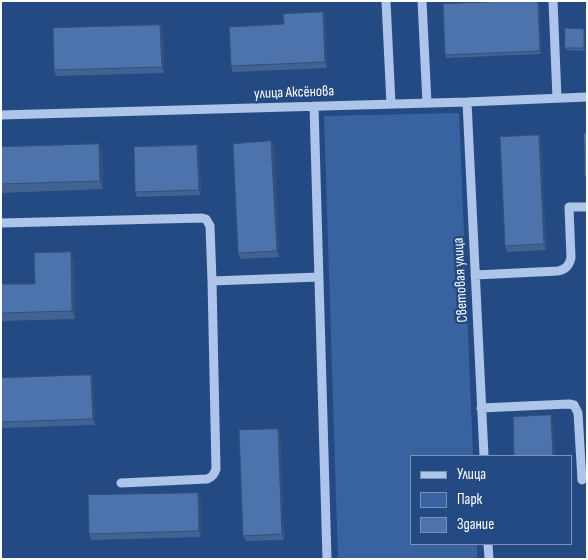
<!DOCTYPE html>
<html>
<head>
<meta charset="utf-8">
<style>
	body { margin:0 }
	#map { position:relative; width:588px; height:560px; overflow:hidden; background:#244a83; font-family:"Sofia Sans Condensed",sans-serif }
	canvas { display:block }
	.frame { position:absolute; inset:0; border:2px solid #fff; pointer-events:none }
	.legend { position:absolute; left:410px; top:455px; width:162px; height:90px; box-sizing:border-box; background:#244a83; border:1px solid #7c92b5; margin:0; padding:6px 9px; list-style:none; font-size:15px; color:#fff }
	.legend li { display:flex; align-items:center; gap:10px; height:25px }
	.legend b { width:25px; border:1px solid #7c92b5 }
</style>
</head>
<body>
<div id="map">
<canvas width="588" height="560"></canvas>
<div class="frame"></div>
<ul class="legend">
<li><b style="height:6px;background:#acc5e8"></b>Улица</li>
<li><b style="height:14px;background:#3863a0"></b>Парк</li>
<li><b style="height:14px;background:#4c73ab"></b>Здание</li>
</ul>
</div>
<script>
const context = document.querySelector('canvas').getContext('2d');
context.lineJoin = 'round';
function paint(path, color) {
  context.fillStyle = color;
  context.fill(path, 'evenodd');
}
function stroke(path, color, width, dash) {
  context.strokeStyle = color;
  context.lineWidth = width;
  context.lineCap = dash ? 'butt' : 'round';
  context.setLineDash(dash || []);
  context.stroke(path);
}
function label(font, color, halo, rows, align = 'center') {
  context.font = font + ' "Sofia Sans Condensed",sans-serif';
  context.lineWidth = 5;
  context.setLineDash([]);
  context.textBaseline = 'middle';
  context.strokeStyle = halo;
  context.fillStyle = color;
  for (const [text, x, y, turn = 0] of rows) {
    context.save();
    context.translate(x, y);
    context.rotate((+turn || 0) * Math.PI / 180);
    context.textAlign = isNaN(turn) ? turn : align;
    if (halo) context.strokeText(text, 0, 0);
    context.fillText(text, 0, 0);
    context.restore();
  }
}
paint(new Path2D(`
	M 459,113 L 473,456 L 412,456 L 412,544 L 477,544 L 477,559 L 338,559 L 324,116 Z`), '#3863a0');
stroke(new Path2D(`
	M 386,1 L 391,104
	M 422,1 L 427,103
	M 553,1 L 557,98
	M 467,102 L 484,456
	M 314,106 L 327,559
	M 1,115 L 467,102 L 587,97
	M 1,223 L 202,218 L 206,219 L 210,226 L 212,281 L 319,277
	M 475,275 L 558,271 C 566,269 569,266 571,258 L 569,207 L 587,207
	M 481,408 L 569,404 L 574,405 L 578,413 L 582,480
	M 121,483 L 207,479 C 212,477 214,475 216,469 L 212,281
	M 488,544 L 489,559`), '#acc5e8', 9);
paint(new Path2D(`
	M 539,3 L 541,54 L 446,58 L 445,55 Z
	M 323,12 L 325,17 L 327,68 L 233,72 L 231,66 L 284,24 Z
	M 160,25 L 163,31 L 164,73 L 56,76 L 54,70 Z
	M 585,32 L 585,51 L 566,50 L 565,48 Z
	M 539,135 L 541,140 L 546,250 L 507,252 L 505,246 Z
	M 271,141 L 274,147 L 279,257 L 240,259 L 238,253 Z
	M 197,145 L 199,151 L 201,195 L 137,197 L 135,192 Z
	M 1,147 L 102,152 L 103,189 L 1,193 Z
	M 74,260 L 75,319 L 1,321 L 1,284 L 35,284 Z
	M 91,375 L 93,380 L 95,425 L 1,428 L 1,378 Z
	M 278,429 L 280,434 L 284,540 L 246,541 L 243,536 Z
	M 198,493 L 201,499 L 201,537 L 91,540 L 89,534 Z`), '#416393');
paint(new Path2D(`
	M 538,1 L 539,3 L 541,54 L 540,51 Z
	M 323,12 L 325,17 L 327,68 L 325,62 Z
	M 160,25 L 163,31 L 164,73 L 162,67 Z
	M 584,29 L 585,32 L 585,51 L 584,48 Z
	M 539,135 L 541,140 L 546,250 L 544,244 Z
	M 271,141 L 274,147 L 279,257 L 277,251 Z
	M 99,144 L 102,152 L 103,189 L 100,181 Z
	M 197,145 L 199,151 L 201,195 L 199,190 Z
	M 71,252 L 74,260 L 75,319 L 72,311 Z
	M 91,375 L 93,380 L 95,425 L 93,419 Z
	M 551,415 L 553,420 L 555,456 L 553,456 Z
	M 278,429 L 280,434 L 284,540 L 282,534 Z
	M 198,493 L 201,499 L 201,537 L 199,531 Z`), '#355078');
const building = new Path2D(`
	M 510,1 L 538,1 L 540,51 L 445,55 L 443,4 Z
	M 323,12 L 325,62 L 231,66 L 229,27 L 284,24 L 283,14 Z
	M 160,25 L 162,67 L 54,70 L 53,28 Z
	M 565,28 L 584,29 L 584,48 L 565,48 Z
	M 584,133 L 587,133 L 587,177 L 585,177 Z
	M 539,135 L 544,244 L 505,246 L 500,137 Z
	M 271,141 L 277,251 L 238,253 L 233,144 Z
	M 99,144 L 100,181 L 1,184 L 1,147 Z
	M 197,145 L 199,190 L 135,192 L 134,147 Z
	M 71,252 L 72,311 L 1,313 L 1,284 L 35,284 L 34,253 Z
	M 91,375 L 93,419 L 1,422 L 1,378 Z
	M 551,415 L 553,456 L 514,456 L 513,417 Z
	M 278,429 L 282,534 L 243,536 L 239,430 Z
	M 198,493 L 199,531 L 89,534 L 88,495 Z`);
paint(building, '#4c73ab');
stroke(building, '#355078', 1);
label('15px', '#fff', '#244a83', [
	["улица Аксёнова",294,93,-2],
	["Световая улица",461,280,-93]
]);
</script>
</body>
</html>
